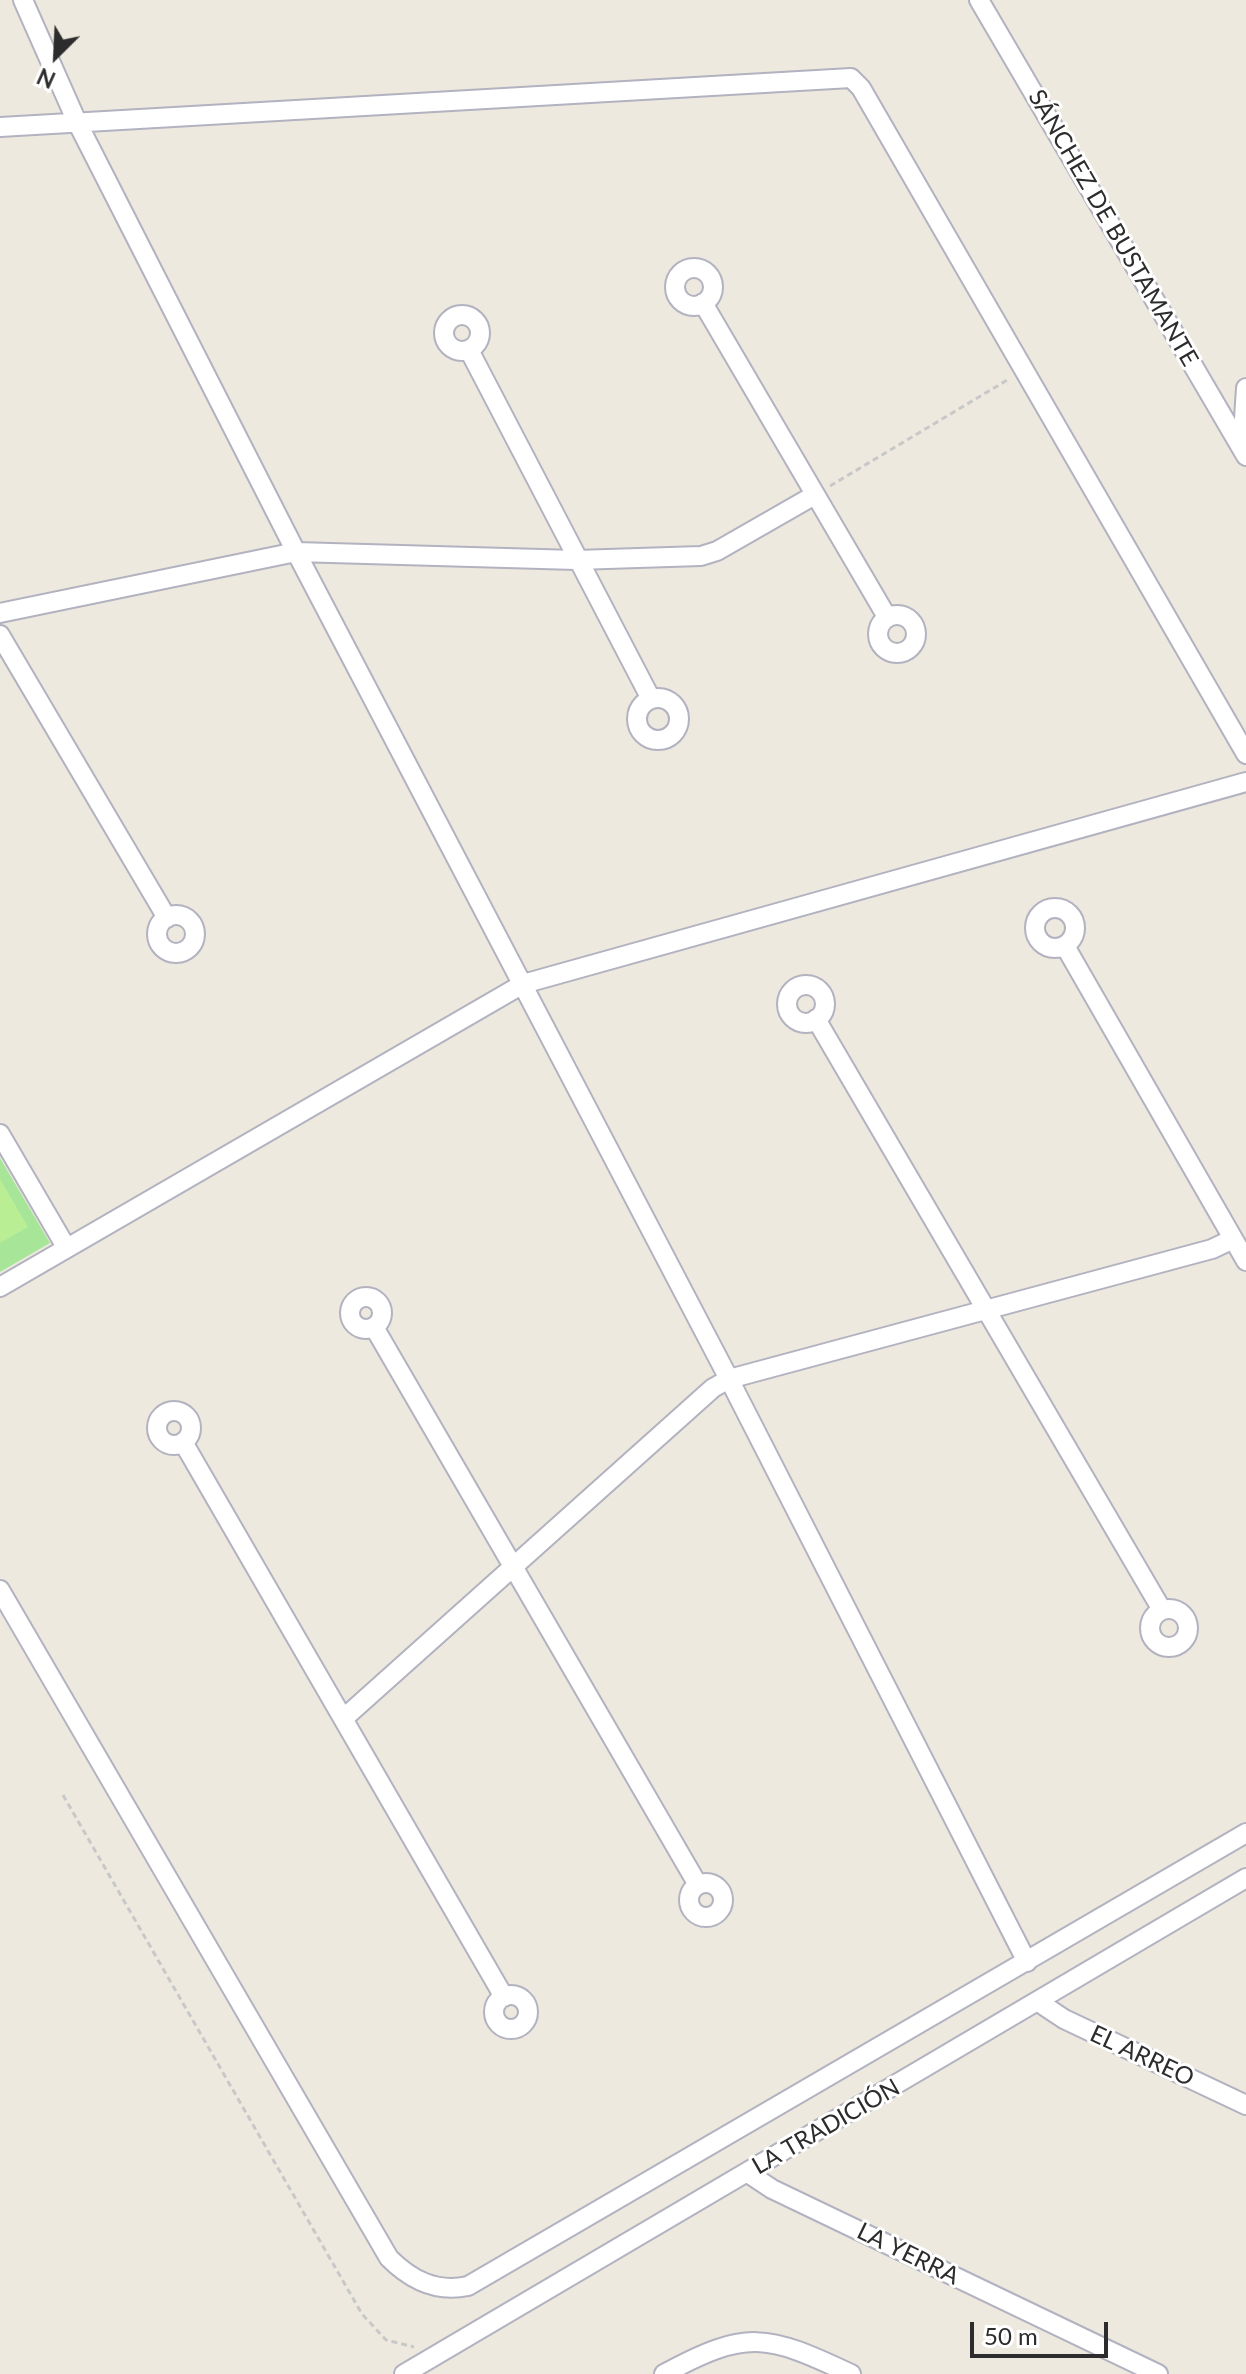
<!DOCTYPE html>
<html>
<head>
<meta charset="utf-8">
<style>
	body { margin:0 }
	#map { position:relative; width:1246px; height:2374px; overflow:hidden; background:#eee9de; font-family:Lato,sans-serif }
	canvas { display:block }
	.north { position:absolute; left:16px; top:16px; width:80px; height:80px; -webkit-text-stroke:6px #fff; paint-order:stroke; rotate:204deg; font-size:22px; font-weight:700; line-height:32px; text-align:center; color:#2c2c2c }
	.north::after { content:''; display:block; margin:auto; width:28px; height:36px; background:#2c2c2c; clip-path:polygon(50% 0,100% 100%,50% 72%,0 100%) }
	.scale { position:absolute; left:970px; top:2322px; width:138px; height:36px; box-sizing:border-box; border:4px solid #2c2c2c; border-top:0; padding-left:10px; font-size:24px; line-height:28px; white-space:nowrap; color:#2c2c2c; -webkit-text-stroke:6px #fff; paint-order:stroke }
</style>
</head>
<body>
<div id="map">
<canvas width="1246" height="2374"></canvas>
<div class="north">N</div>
<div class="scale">50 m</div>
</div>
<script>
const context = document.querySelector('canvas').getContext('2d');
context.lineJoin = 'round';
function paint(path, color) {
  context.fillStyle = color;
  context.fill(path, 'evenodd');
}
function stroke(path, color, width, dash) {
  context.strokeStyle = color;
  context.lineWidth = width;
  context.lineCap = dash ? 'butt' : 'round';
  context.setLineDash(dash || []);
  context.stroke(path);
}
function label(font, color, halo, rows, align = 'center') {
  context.font = font + ' Lato,sans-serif';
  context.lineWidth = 6;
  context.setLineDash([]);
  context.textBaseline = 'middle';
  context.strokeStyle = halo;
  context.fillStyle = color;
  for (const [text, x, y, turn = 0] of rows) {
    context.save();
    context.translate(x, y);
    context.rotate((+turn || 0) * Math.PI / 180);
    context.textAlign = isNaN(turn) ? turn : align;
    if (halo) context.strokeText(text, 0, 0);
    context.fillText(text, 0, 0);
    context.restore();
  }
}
paint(new Path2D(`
	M 0,1158 L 50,1243 L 0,1272 Z`), '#a7e699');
paint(new Path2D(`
	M 0,1179 L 28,1227 L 0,1243 Z`), '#baee94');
const minor = new Path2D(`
	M 23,0 L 77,122 L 296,552 L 729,1379 L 1027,1962
	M 979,0 L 1246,456
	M 0,127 L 851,78 L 861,88 L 1246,754
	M675 287a19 19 0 1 1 38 0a19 19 0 1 1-38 0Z
	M 703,303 L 887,617
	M444 333a18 18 0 1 1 36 0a18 18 0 1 1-36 0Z
	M 469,350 L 651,699
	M 1242,449 L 1246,388
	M 0,613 L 296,552 L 576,560 L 701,556 L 717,551 L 813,496
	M878 634a19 19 0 1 1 38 0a19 19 0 1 1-38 0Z
	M 0,635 L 167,918
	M637 719a21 21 0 1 1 42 0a21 21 0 1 1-42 0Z
	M1035 928a20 20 0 1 1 40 0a20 20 0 1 1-40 0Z
	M157 934a19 19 0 1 1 38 0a19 19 0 1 1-38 0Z
	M 1065,946 L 1246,1261
	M787 1004a19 19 0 1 1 38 0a19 19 0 1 1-38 0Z
	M 816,1019 L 1162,1610
	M 0,1134 L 66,1247
	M 0,1287 L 523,984 L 1246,782
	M350 1313a16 16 0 1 1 32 0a16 16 0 1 1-32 0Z
	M 374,1327 L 698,1885
	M157 1428a17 17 0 1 1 34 0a17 17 0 1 1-34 0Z
	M 183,1442 L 504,1997
	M 0,1590 L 389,2258 C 411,2280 436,2293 468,2286 L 1246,1833
	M1150 1628a19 19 0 1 1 38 0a19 19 0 1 1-38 0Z
	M 343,1719 L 713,1388 L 729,1379 L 1212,1249 L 1233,1239
	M689 1900a17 17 0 1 1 34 0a17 17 0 1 1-34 0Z
	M494 2012a17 17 0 1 1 34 0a17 17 0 1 1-34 0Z
	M 1040,2003 L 1064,2019 L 1246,2105
	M 748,2173 L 772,2189 L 1158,2374
	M 404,2374 L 1246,1878
	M 664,2374 C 747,2329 766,2334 851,2374`);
stroke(minor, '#b2b2c0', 22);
stroke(new Path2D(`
	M 830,486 L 1009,379
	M 63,1795 L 362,2314 L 386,2340 L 414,2347`), '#c8c8c8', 3, [6, 4]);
stroke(minor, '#fff', 18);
label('24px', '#2c2c2c', '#fff', [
	["SÁNCHEZ DE BUSTAMANTE",1113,228,60],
	["EL ARREO",1142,2056,25],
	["LA TRADICIÓN",826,2127,-30],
	["LA YERRA",908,2254,26]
]);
</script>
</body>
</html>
